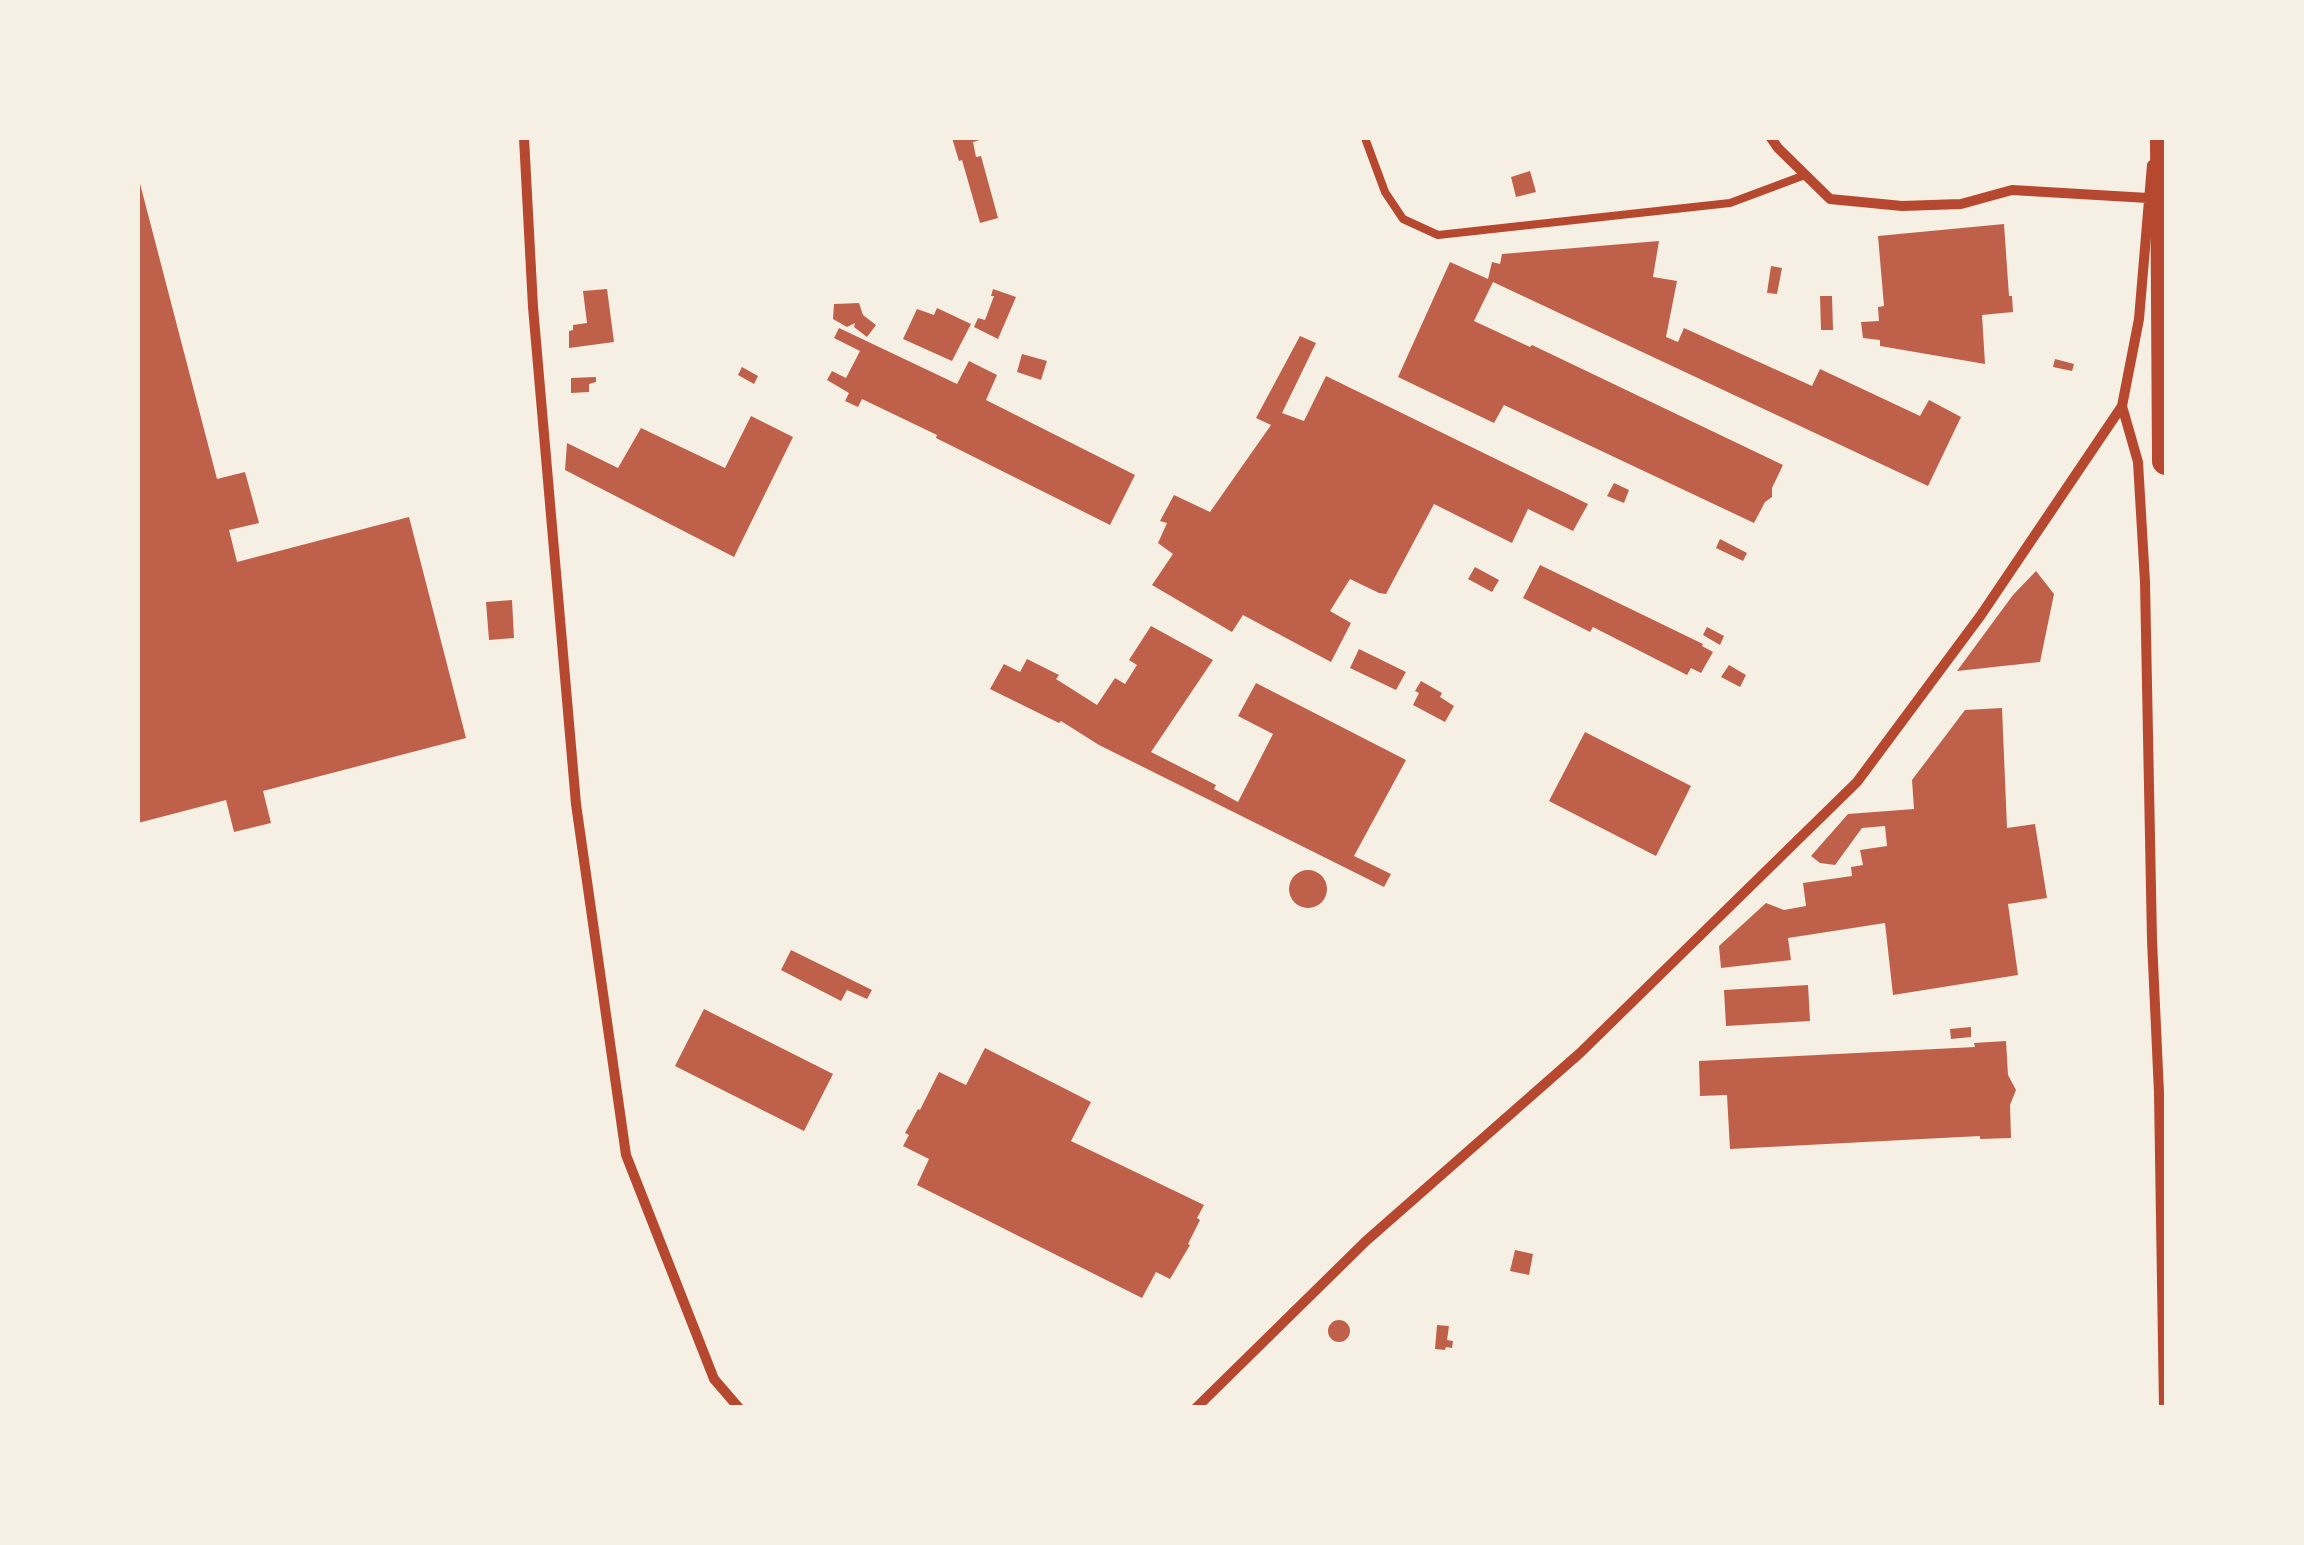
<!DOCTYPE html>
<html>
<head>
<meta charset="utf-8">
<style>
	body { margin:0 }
	#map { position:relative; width:2304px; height:1545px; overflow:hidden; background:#f6efe4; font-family:Ubuntu,sans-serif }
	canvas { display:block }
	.frame { position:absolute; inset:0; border:140px solid #f6efe4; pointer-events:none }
</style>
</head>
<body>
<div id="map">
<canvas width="2304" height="1545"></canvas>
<div class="frame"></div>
</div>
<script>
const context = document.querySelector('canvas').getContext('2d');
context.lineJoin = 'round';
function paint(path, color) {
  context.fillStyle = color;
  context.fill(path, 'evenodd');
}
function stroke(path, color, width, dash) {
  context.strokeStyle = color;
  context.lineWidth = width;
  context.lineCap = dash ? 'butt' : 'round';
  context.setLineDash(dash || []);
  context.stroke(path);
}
paint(new Path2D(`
	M 952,138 L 987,138 L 973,142 L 976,157 L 981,156 L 998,218 L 980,223 L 962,160 L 959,161 Z
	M 1530,171 L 1536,192 L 1516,197 L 1511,177 Z
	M 138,176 L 217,479 L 245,472 L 259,523 L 229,530 L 237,562 L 409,517 L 466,738 L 263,791 L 271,823 L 234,832 L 226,800 L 138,823 Z
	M 2004,224 L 2009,296 L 2012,296 L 2013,312 L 1982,315 L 1985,364 L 1880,346 L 1880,340 L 1863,338 L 1861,322 L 1879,321 L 1878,307 L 1884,306 L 1878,236 Z
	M 1659,241 L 1653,277 L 1677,281 L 1666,337 L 1678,342 L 1684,328 L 1812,386 L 1820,369 L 1920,416 L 1929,400 L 1961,417 L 1928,486 L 1493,282 L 1474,321 L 1530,347 L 1532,345 L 1783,465 L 1772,488 L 1772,497 L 1765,502 L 1754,523 L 1504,405 L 1494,423 L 1398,377 L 1450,262 L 1488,279 L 1492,262 L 1500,264 L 1502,254 Z
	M 1771,266 L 1782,268 L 1777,294 L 1767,293 Z
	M 607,289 L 614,342 L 569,348 L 569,331 L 573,330 L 573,325 L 587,323 L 583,291 Z
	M 993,289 L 1016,297 L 998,339 L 974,327 L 978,318 L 985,320 L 994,296 L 991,296 Z
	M 1820,296 L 1832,296 L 1833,330 L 1821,330 Z
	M 859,303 L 863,315 L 876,325 L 867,337 L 854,327 L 855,323 L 847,327 L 833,319 L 834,304 Z
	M 937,308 L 971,324 L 952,361 L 903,339 L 917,309 L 934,315 Z
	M 839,328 L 957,384 L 969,361 L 997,375 L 986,400 L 1135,475 L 1110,525 L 936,438 L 937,435 L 862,399 L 858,407 L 845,401 L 849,393 L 827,380 L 832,371 L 846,378 L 860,351 L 834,338 Z
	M 1300,336 L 1316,343 L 1282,413 L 1304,421 L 1326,376 L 1588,504 L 1573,531 L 1528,509 L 1512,543 L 1434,504 L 1386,594 L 1379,593 L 1350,579 L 1330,611 L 1351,623 L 1331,662 L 1243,615 L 1232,632 L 1152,585 L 1173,554 L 1158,543 L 1167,523 L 1160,521 L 1174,495 L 1210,512 L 1271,425 L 1256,418 Z
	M 1022,354 L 1047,361 L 1041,380 L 1017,372 Z
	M 2055,359 L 2074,364 L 2072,371 L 2053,367 Z
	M 742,367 L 758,376 L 754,384 L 738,375 Z
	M 596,377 L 596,382 L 589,384 L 589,392 L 571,393 L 571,378 Z
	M 751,416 L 793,437 L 734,557 L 565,470 L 567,443 L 618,468 L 641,428 L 725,468 Z
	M 1614,483 L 1629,490 L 1624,503 L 1607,496 Z
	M 1720,539 L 1747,553 L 1743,561 L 1716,548 Z
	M 1540,565 L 1703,644 L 1702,646 L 1713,652 L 1701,673 L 1691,668 L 1687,675 L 1593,627 L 1590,632 L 1523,598 Z
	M 1475,567 L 1499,580 L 1492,592 L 1468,579 Z
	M 2036,571 L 2054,594 L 2040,662 L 1957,671 L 2013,595 Z
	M 512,600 L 514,638 L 489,640 L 486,602 Z
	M 1151,626 L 1213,660 L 1151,752 L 1216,785 L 1214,789 L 1238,802 L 1273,734 L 1238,716 L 1256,683 L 1406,760 L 1354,856 L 1391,874 L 1384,887 L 1099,745 L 1061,721 L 1059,723 L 990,689 L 1004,664 L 1020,672 L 1027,659 L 1059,675 L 1056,679 L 1097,705 L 1115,678 L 1125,684 L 1137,665 L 1129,660 Z
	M 1707,627 L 1724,636 L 1720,645 L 1703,635 Z
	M 1359,649 L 1406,672 L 1396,690 L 1350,668 Z
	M 1729,665 L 1746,675 L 1740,687 L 1721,677 Z
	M 1421,681 L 1442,693 L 1440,697 L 1454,706 L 1445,722 L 1413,705 L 1419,693 L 1415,691 Z
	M 2002,708 L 2007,828 L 2035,824 L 2047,898 L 2008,904 L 2018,975 L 1893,995 L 1885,923 L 1788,938 L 1791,960 L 1721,968 L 1719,946 L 1766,903 L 1784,910 L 1806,906 L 1803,883 L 1852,876 L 1851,867 L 1863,865 L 1860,850 L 1887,846 L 1885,826 L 1862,828 L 1835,865 L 1820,863 L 1811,856 L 1848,814 L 1914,809 L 1912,780 L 1965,710 Z
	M 1585,732 L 1691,786 L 1656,856 L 1549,801 Z
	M1289 889a19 19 0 1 1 38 0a19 19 0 1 1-38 0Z
	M 791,950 L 872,990 L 867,999 L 847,990 L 841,1001 L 781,970 Z
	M 1808,985 L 1810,1021 L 1726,1026 L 1724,990 Z
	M 704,1009 L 833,1074 L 804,1131 L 675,1066 Z
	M 1971,1027 L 1971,1037 L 1951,1039 L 1950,1029 Z
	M 2006,1041 L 2008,1075 L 2016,1090 L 2010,1105 L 2011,1138 L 1980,1139 L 1980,1136 L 1730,1149 L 1727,1095 L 1700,1096 L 1699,1061 L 1975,1047 L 1974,1043 Z
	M 985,1048 L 1091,1102 L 1071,1141 L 1204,1205 L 1197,1218 L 1200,1220 L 1188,1244 L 1190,1245 L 1170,1279 L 1156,1272 L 1142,1298 L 917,1185 L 929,1159 L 903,1146 L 909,1135 L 905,1133 L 918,1109 L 920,1110 L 939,1072 L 966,1085 Z
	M 1515,1250 L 1533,1254 L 1529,1275 L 1510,1271 Z
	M1328 1331a11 11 0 1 1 22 0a11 11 0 1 1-22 0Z
	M 1437,1325 L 1449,1326 L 1447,1340 L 1453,1341 L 1452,1348 L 1446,1347 L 1445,1350 L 1435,1349 Z`), '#bf614a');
stroke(new Path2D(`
	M 1365,138 L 1385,192 L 1403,219 L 1438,235 L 1730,203 L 1805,175`), '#b5482f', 8);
stroke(new Path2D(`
	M 524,138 L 533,307 L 576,804 L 626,1155 L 714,1379 L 739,1408
	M 1771,138 L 1778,148 L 1830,199 L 1902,206 L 1961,204 L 2012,190 L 2148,198
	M 2122,406 L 2138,462 L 2145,582 L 2152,940 L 2159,1093 L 2164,1408
	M 1196,1408 L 1366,1241 L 1580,1053 L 1857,782 L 1981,615 L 2122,406 L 2139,319 L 2152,165`), '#b5482f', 10);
stroke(new Path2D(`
	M 2164,138 L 2166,461`), '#b5482f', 28);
</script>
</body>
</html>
